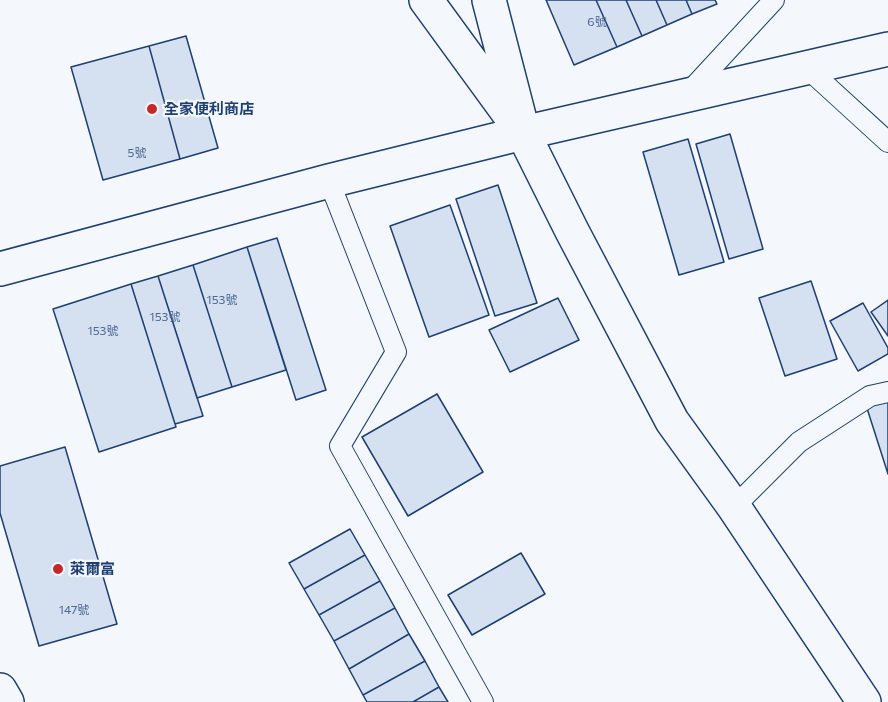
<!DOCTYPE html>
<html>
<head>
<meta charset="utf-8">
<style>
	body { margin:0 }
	canvas { display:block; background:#f4f7fb }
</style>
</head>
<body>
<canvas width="888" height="702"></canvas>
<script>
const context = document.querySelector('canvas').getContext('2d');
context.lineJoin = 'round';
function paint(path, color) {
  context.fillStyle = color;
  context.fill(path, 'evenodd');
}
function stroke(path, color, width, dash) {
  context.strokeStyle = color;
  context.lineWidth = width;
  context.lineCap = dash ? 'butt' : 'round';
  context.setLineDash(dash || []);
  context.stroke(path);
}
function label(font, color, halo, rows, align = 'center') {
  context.font = font + ' Commissioner,"Noto Sans TC",sans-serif';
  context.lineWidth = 4.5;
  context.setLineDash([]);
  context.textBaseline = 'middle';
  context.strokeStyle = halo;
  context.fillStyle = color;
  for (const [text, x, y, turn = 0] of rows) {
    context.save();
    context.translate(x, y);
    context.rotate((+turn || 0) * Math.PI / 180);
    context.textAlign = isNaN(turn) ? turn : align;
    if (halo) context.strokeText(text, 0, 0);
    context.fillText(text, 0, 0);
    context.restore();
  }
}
const building = new Path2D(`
	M 546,0 L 596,0 L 617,47 L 574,65 Z
	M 596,0 L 626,0 L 642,36 L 617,47 Z
	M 626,0 L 656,0 L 667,25 L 642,36 Z
	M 656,0 L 686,0 L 692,14 L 667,25 Z
	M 686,0 L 715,0 L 717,4 L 692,14 Z
	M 186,36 L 218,148 L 180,159 L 149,46 Z
	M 149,46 L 180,159 L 103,180 L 71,67 Z
	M 730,134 L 763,249 L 729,259 L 696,144 Z
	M 688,139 L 724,262 L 679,275 L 643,152 Z
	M 498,185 L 537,303 L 495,316 L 456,199 Z
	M 450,205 L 489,315 L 429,337 L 390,226 Z
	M 277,238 L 326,390 L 296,400 L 247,247 Z
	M 247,247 L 286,370 L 232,387 L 193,265 Z
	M 193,265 L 232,387 L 197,398 L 158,276 Z
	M 158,276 L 203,416 L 175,424 L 131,284 Z
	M 811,281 L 837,359 L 785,376 L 759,298 Z
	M 131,284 L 176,427 L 99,452 L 53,309 Z
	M 558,298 L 579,340 L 510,372 L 489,330 Z
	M 888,300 L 888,336 L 871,312 Z
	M 863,303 L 888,348 L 888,354 L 858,371 L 830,321 Z
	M 437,394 L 483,472 L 408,516 L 362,437 Z
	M 888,394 L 888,474 L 865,402 Z
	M 65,447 L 117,624 L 39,646 L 0,513 L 0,466 Z
	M 350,529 L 365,555 L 304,589 L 289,563 Z
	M 521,553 L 545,594 L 472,635 L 448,595 Z
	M 365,555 L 380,581 L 319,615 L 304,589 Z
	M 380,581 L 395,608 L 334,641 L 319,615 Z
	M 395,608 L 409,634 L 349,669 L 334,641 Z
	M 409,634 L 425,661 L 363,695 L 349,669 Z
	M 425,661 L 439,687 L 413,702 L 367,702 L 363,695 Z
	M 439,687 L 448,702 L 413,702 Z`);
paint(building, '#d5e0f0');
stroke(building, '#1d3f73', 1.5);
const lane = new Path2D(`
	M 807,68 L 888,142
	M 689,92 L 774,0
	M 329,181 L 396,352 L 340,446 L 483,702
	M 734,507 L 799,442 L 870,396 L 888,392`);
const secondary = new Path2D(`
	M 523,133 L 572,231 L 672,421 L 734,507 L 864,702
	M 0,269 L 329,181 L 523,133 L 888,49
	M 0,690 L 7,702`);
const primary = new Path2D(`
	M 426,0 L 523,133
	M 489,0 L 519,116`);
stroke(lane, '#1d3f73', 22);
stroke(secondary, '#1d3f73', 36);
stroke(primary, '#1d3f73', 36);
stroke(lane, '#f4f7fb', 20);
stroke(secondary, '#f4f7fb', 33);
stroke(primary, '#f4f7fb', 33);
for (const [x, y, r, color] of [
	[152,109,6,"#c62828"],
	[58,569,6,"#c62828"]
]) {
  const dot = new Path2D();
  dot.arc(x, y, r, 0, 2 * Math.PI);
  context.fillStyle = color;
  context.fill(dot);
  stroke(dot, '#f4f7fb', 2);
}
label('12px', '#4b6792', null, [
	["6號",597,22],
	["5號",137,153],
	["153號",222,300],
	["153號",165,317],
	["153號",103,331],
	["147號",74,610]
]);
label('bold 15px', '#1d3f73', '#f4f7fb', [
	["全家便利商店",164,109],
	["萊爾富",70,569]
], 'left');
</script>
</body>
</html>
